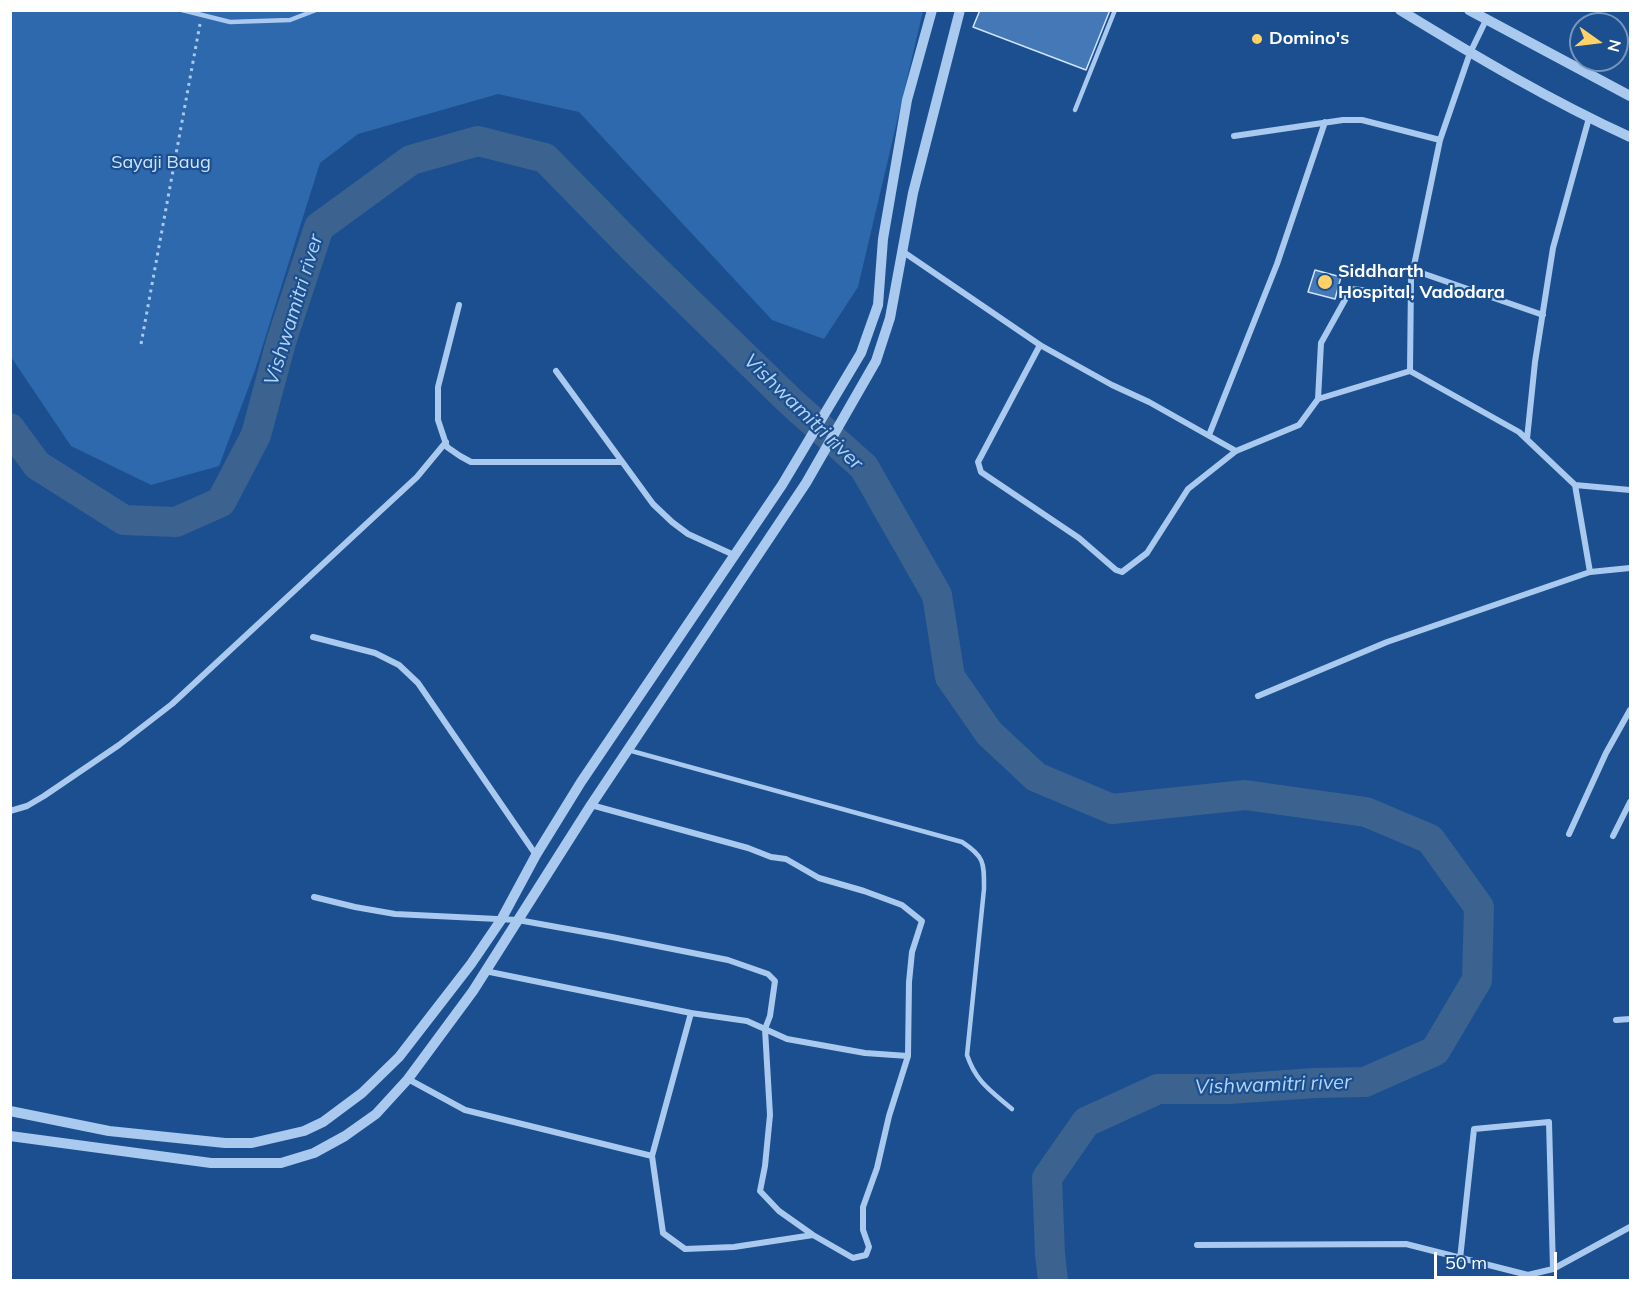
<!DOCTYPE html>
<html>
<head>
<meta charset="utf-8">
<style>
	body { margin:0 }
	#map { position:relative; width:1641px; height:1291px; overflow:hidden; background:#1b4f8f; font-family:Mulish,sans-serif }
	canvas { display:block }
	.frame { position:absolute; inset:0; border:12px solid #fff; pointer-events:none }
	.north { position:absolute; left:1569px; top:12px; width:60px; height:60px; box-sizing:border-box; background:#1b4f8f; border:2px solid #7695bc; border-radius:50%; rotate:104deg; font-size:16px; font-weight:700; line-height:24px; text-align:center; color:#fff }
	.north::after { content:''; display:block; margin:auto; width:21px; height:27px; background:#ffd166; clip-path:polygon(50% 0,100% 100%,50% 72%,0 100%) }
	.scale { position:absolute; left:1434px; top:1252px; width:123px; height:27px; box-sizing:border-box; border:3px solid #fff; border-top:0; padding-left:8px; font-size:18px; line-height:21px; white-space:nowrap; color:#fff; -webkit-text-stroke:4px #1b4f8f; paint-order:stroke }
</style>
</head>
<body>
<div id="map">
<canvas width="1641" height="1291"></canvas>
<div class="frame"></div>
<div class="north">N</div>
<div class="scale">50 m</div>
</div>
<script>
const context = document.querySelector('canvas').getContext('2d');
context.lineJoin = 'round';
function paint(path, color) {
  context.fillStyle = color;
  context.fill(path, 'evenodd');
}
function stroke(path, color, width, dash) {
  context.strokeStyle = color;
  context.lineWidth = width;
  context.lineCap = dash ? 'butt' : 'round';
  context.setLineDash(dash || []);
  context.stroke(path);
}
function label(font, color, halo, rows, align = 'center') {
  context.font = font + ' Mulish,sans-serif';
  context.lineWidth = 4.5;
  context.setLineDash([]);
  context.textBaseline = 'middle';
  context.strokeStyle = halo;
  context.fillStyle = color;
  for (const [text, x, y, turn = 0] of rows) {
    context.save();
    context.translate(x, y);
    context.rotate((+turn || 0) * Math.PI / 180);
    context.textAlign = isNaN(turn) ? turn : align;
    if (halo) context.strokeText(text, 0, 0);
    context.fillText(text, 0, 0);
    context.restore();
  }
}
paint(new Path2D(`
	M 10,11 L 923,11 L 858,287 L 824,339 L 772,320 L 579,112 L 498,94 L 358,134 L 320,163 L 255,370 L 219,466 L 151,485 L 71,446 L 11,357 Z`), '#2e69ad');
stroke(new Path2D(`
	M 10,428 L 37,465 L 124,520 L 176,522 L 221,502 L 256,435 L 281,342 L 319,227 L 411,160 L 478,141 L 545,158 L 637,252 L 791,402 L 864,467 L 937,595 L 950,677 L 989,733 L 1036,777 L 1112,809 L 1245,795 L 1366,812 L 1430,839 L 1479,907 L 1477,980 L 1435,1051 L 1365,1082 L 1315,1083 L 1229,1089 L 1158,1089 L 1086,1122 L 1047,1178 L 1050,1254 L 1053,1280`), '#3c6290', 30);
const building = new Path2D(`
	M 980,10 L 1110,10 L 1086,70 L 973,27 Z
	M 1315,270 L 1341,277 L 1335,299 L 1308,292 Z`);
paint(building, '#4478b7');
stroke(building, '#cfe3fa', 1.5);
stroke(new Path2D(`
	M 141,344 L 200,24`), '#a9c9ee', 3, [3, 4.5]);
stroke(new Path2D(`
	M 182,10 L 230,22 L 290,20 L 316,10
	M 1075,110 L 1115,10
	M 628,750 L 962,842 C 985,857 984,863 984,889 L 967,1055 C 976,1082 991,1091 1012,1109`), '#a9c9ee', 4.5);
stroke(new Path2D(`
	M 1486,20 L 1470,53 L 1440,140 L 1411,280 L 1410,371 L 1519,432 L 1575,485 L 1590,572 L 1630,568
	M 1234,136 L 1343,120 L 1362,120 L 1440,140
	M 902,251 L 1040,345 L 1112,385 L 1149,402 L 1236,451
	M 1413,270 L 1543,315
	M 459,305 L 438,387 L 438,420 L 447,447 L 460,456 L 471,462 L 622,462
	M 1040,345 L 978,462 L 981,472 L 1079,538 L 1116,570 L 1122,572 L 1147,553 L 1188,489 L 1236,451 L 1299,425 L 1318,399 L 1321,343 L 1351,289 L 1411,295
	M 556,371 L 653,504 L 672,522 L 688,534 L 734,555
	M 1318,399 L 1410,371
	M 1209,435 L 1277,264 L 1325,122
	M 1527,439 L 1535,362 L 1553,248 L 1589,118
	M 1575,485 L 1630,490
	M 313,637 L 375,653 L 399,665 L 418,683 L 536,855
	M 1258,696 L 1387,642 L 1590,572
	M 591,805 L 748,848 L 771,857 L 786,859 L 819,878 L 864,891 L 902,905 L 922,921 L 912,952 L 909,982 L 908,1056 L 889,1116 L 877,1168 L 863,1207 L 863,1230 L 869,1247 L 866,1255 L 853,1258 L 813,1235 L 734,1247 L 685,1249 L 663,1233 L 652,1156 L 691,1013
	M 10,811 L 27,806 L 44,796 L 119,745 L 172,704 L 417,477 L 446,442
	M 1569,834 L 1606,753 L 1630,710
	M 1613,836 L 1630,802
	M 314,897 L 355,907 L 395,914 L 518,920 L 612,937 L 728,960 L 768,974 L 775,981 L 770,1016 L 765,1029 L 770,1115 L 765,1166 L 760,1191 L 779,1211 L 813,1235
	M 485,971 L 691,1013 L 747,1021 L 787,1039 L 865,1053 L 908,1056
	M 1616,1020 L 1630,1019
	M 408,1079 L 465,1110 L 652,1156
	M 1197,1245 L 1406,1244 L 1528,1275 L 1553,1269 L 1630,1227
	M 1460,1259 L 1474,1129 L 1549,1122 L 1553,1269`), '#a9c9ee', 6);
stroke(new Path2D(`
	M 1400,10 C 1475,56 1551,101 1630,137
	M 1469,10 L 1630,96
	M 10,1111 L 109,1131 L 225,1143 L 252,1143 L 304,1131 L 323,1122 L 362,1093 L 399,1057 L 471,964 L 501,920 L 536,855 L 581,782 L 782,485 L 861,353 L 878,305 L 883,239 L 907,100 L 932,10
	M 10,1136 L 211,1163 L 281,1163 L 314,1153 L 345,1136 L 376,1114 L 408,1079 L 473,991 L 591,805 L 806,483 L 876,361 L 890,318 L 913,193 L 960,10`), '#a9c9ee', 10);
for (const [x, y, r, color] of [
	[1257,39,6,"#ffd166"],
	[1325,282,8,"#ffd166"]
]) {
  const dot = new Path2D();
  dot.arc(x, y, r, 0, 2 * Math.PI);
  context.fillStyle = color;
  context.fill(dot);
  stroke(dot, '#1b4f8f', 2);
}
label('bold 18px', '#fff', '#1b4f8f', [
	["Domino's",1269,39],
	["Siddharth",1338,272],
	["Hospital, Vadodara",1338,293]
], 'left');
label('18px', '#cfe3fa', '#1b4f8f', [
	["Sayaji Baug",161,163]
]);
label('italic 20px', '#b5d3f5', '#1b4f8f', [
	["Vishwamitri river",294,310,-73],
	["Vishwamitri river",803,412,44],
	["Vishwamitri river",1273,1085,-2]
]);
</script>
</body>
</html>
